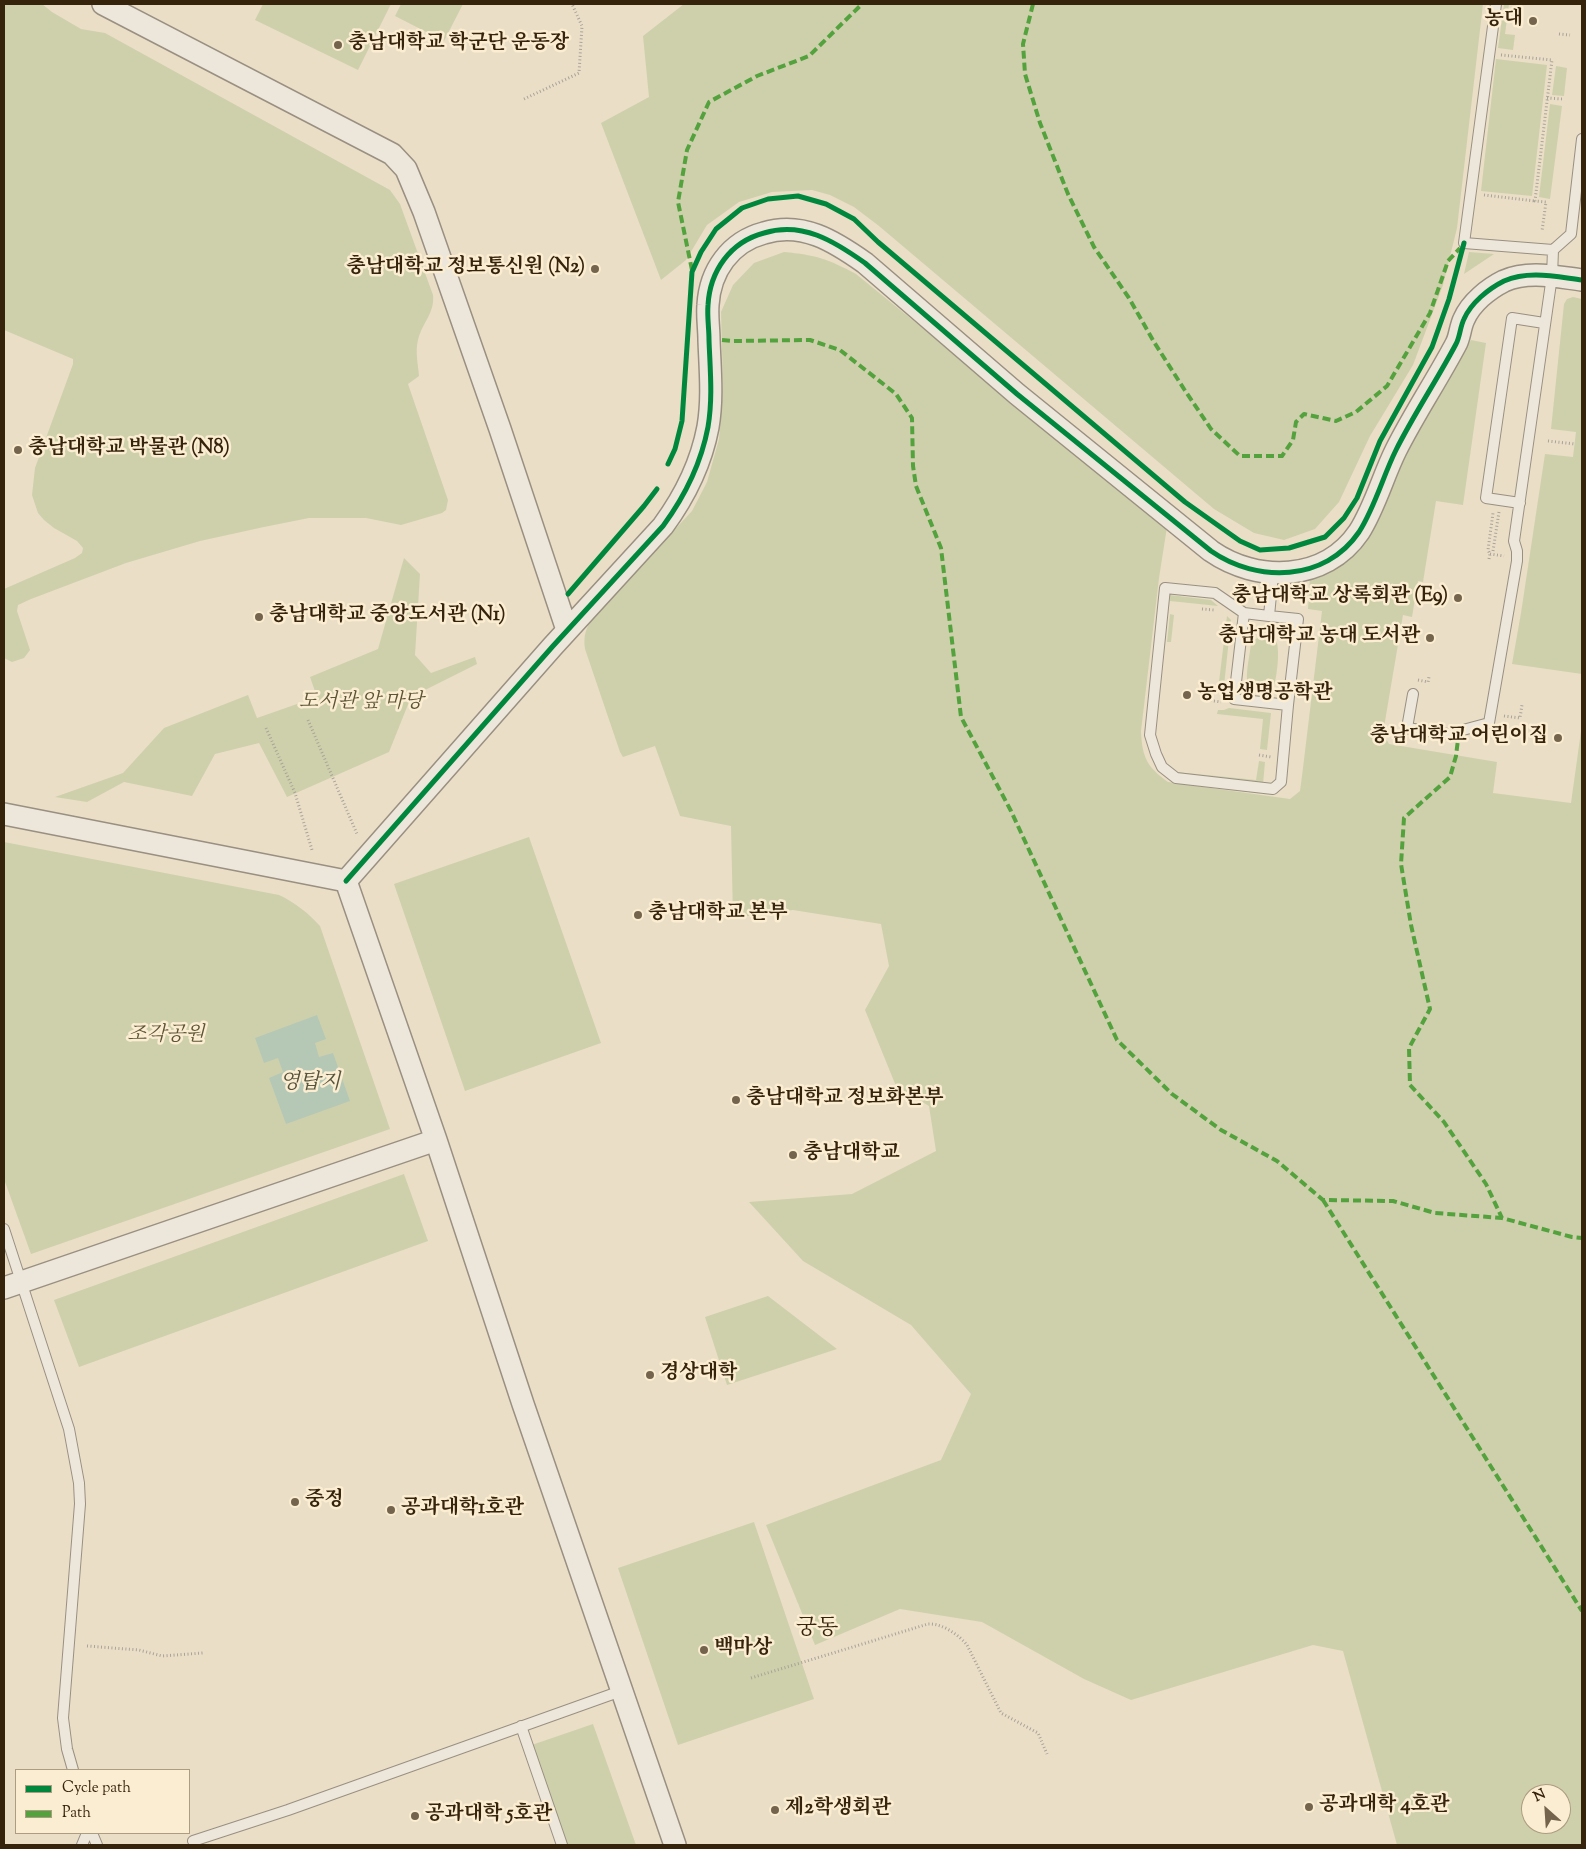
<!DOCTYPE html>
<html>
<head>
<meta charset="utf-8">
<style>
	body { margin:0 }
	#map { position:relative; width:1586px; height:1849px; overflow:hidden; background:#eadec7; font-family:"Sorts Mill Goudy",serif }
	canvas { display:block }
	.frame { position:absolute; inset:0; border:5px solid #36230c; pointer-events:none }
	.legend { position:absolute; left:15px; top:1769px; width:175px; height:65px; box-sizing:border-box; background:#fbedd1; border:1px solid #ac9c82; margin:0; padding:6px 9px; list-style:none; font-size:15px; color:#36230c }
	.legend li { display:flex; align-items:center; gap:10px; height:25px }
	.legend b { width:25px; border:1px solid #ac9c82 }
	.north { position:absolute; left:1521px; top:1784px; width:50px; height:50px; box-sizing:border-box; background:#fbedd1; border:1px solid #ac9c82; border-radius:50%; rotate:334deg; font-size:14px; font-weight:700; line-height:20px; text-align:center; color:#36230c }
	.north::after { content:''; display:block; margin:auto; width:18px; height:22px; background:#75644d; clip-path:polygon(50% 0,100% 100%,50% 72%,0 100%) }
</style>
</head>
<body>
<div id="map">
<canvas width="1586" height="1849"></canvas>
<div class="frame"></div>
<ul class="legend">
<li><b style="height:6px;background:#00873e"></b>Cycle path</li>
<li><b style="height:6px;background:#53a23e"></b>Path</li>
</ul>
<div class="north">N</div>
</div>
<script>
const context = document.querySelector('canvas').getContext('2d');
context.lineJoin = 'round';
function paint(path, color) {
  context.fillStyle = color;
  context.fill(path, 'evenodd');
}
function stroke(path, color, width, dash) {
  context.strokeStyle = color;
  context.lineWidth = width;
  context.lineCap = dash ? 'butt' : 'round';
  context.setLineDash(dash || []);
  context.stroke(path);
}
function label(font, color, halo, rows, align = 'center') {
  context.font = font + ' "Sorts Mill Goudy","Noto Serif KR",serif';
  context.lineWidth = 5;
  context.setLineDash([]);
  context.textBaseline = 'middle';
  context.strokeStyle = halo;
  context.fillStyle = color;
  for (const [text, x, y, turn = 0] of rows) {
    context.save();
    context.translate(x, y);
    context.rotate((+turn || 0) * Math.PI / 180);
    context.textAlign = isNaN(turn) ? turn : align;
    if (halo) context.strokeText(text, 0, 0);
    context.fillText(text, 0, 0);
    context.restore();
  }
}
paint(new Path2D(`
	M 4,4 L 42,4 L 52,12 L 81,29 L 105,33 L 390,190 L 400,204 L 433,295 C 435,313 422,323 418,340 C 415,352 418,364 419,376 L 408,384 L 448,500 L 446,510 L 442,513 L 401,525 L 366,518 L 309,518 L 264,527 L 200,541 L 126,563 L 31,599 L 18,605 L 17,611 L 30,650 L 24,658 L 12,662 L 4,658 L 4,589 L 75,558 L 82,553 L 83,548 L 77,541 L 54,528 L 44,520 L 38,513 L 32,495 L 35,468 L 73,364 L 73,359 L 4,330 Z
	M 263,4 L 391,4 L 358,70 L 255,20 Z
	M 401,4 L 463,4 L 444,41 L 395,16 Z
	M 684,4 L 1483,4 L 1457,228 L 1443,285 L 1413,365 L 1370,436 L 1339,502 L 1315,529 L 1284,540 L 1254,533 L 1214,509 L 879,226 L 854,207 L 830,195 L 812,190 L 772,192 L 739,202 L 707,225 L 686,260 L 661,280 L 601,123 L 649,97 L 643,36 Z
	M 1504,4 L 1509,4 L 1505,34 L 1515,35 L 1513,50 L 1498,48 Z
	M 1496,59 L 1547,65 L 1532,196 L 1481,191 Z
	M 1556,66 L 1567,68 L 1564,96 L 1552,95 Z
	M 1550,104 L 1562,106 L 1550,199 L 1539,197 Z
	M 784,252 C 816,255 828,259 856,274 L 1167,527 L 1159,578 L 1141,731 C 1142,757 1147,767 1168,782 L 1290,799 L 1300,791 L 1302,776 L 1322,611 L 1308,609 L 1310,577 L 1335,567 L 1404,455 L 1471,340 L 1486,343 L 1463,505 L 1436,501 L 1423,582 L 1418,581 L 1412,617 L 1403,615 L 1383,733 L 1389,744 L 1497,762 L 1493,793 L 1571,803 L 1582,724 L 1582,1845 L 1397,1845 L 1343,1651 L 1313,1645 L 1131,1700 L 1084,1679 L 982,1622 L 900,1609 L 815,1645 L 766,1525 L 941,1460 L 971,1394 L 911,1325 L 803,1261 L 749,1202 L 852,1194 L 936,1151 L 929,1106 L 896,1086 L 865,1010 L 889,966 L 881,924 L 793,910 L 733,918 L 731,826 L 680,816 L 655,746 L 623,757 L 620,752 L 585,649 C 583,636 586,628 593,617 L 692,511 L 707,482 L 719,439 L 723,388 L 721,312 L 733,285 L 754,263 ZM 1531,1794 L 1561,1794 L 1561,1824 L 1531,1824 Z
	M 1469,252 L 1494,254 L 1464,274 Z
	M 1573,297 L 1582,299 L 1582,674 L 1512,664 L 1521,613 L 1545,454 L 1573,457 L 1576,432 L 1551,429 L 1564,304 L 1567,299 Z
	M 404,558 L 420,574 L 415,655 L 431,673 L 475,657 L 477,664 L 411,697 L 389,752 L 287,797 L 259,743 L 215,754 L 192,796 L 124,782 L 87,802 L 55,797 L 123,773 L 164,728 L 248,695 L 257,718 L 317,697 L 310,677 L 378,649 Z
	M 1170,595 L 1211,600 L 1218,606 L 1170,601 Z
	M 1170,614 L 1174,615 L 1171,642 L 1167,642 Z
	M 1227,616 L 1231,620 L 1224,686 L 1218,690 Z
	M 1261,635 C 1265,635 1272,635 1275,639 C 1281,644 1277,681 1273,687 C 1266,697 1248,694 1247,681 C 1246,669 1250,655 1251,643 Z
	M 1229,708 L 1271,713 L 1267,750 L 1260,749 L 1263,719 L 1217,714 L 1218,710 L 1224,710 Z
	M 1259,761 L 1265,762 L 1263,784 L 1180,775 L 1177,772 L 1256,780 Z
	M 529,837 L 601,1043 L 465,1091 L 394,884 Z
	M 4,842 L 279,895 C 296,903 308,913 320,926 L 390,1129 L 31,1254 L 4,1179 Z
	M 404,1174 L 428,1241 L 79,1367 L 54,1300 Z
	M 768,1296 L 837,1349 L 727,1385 L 705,1317 Z
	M 754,1522 L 814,1699 L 678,1745 L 618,1568 Z
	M 593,1724 L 636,1845 L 557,1845 L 523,1748 Z`), '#ced0ab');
paint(new Path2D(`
	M 317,1015 L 326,1039 L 315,1043 L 319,1057 L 333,1053 L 350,1101 L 286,1124 L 269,1078 L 283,1072 L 278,1058 L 264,1063 L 255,1038 Z`), '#b5c8b5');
const service = new Path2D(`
	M 1496,4 L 1464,243 L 1553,250
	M 1520,503 L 1486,498 L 1512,318 L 1544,323
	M 1244,613 L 1215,593 L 1165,588 L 1150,735 L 1156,754 L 1162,767 L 1176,778 L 1273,789 L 1281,782 L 1288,705
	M 1269,616 L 1244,613 L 1234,699 L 1288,705 L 1298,619 L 1269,616 L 1273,574
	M 1413,694 L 1407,728 L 1448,734 L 1489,723 L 1517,561 L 1517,551 L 1514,541 L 1552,276 L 1553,250 L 1571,234 L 1582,139
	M 4,1229 L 69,1429 L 79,1483 L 80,1504 L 63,1718 L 67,1749 L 73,1770
	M 521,1726 L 562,1845
	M 92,1833 L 97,1845
	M 193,1841 L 288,1810 L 621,1691
	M 82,1845 L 87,1833`);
const minor = new Path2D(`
	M 103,4 L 392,154 L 406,169 L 424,212 L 500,429 L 567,630
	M 4,814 L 346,881
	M 346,881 L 553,646 L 663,526 C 685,496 701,464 708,427 C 713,398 710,368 709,340 C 709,328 707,317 708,305 C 710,271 730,242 764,233 C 802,221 834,241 865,263 L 1017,394 L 1211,551 C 1257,583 1325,582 1359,532 C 1375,507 1383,476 1396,450 C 1414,414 1437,380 1456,344 C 1460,337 1460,327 1464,319 C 1471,303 1488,289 1504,281 C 1529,270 1557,277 1582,280
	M 346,881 L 436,1140 L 523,1404 L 675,1845
	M 4,1288 L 436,1140`);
stroke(service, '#999081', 12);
stroke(minor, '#999081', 24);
stroke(new Path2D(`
	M 1559,34 L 1570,35
	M 1501,55 L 1552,60 L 1535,201 L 1546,202 L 1542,231
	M 1547,98 L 1563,99
	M 524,99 L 579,73 L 582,26 L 572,4
	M 1484,195 L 1535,201
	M 1548,441 L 1575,444
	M 1493,551 L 1499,512
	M 1490,554 L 1504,556
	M 1489,559 L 1490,554 L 1488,550 L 1493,513
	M 1202,609 L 1214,610
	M 1418,680 L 1428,682 L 1429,677
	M 1207,700 L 1221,702
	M 1504,716 L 1520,718 L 1522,705
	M 308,720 L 357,834
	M 266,728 L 295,793 L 312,850
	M 1259,755 L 1271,757
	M 87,1646 L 139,1650 L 162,1656 L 203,1653
	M 751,1678 L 928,1624 C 942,1623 959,1635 967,1645 L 1001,1713 L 1038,1733 L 1047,1754`), '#a9a398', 3, [1, 2.5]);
stroke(service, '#ede6db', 10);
stroke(minor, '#ede6db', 21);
stroke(new Path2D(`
	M 1033,4 L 1023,44 L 1025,74 L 1040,123 L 1068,194 L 1094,247 L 1129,298 L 1154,342 L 1184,389 L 1211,429 L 1240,456 L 1282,456 L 1293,440 L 1296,422 L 1304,414 L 1336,421 L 1356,412 L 1387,386 L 1430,313 L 1448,261 L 1460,248
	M 692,270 L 678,202 L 687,150 L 709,102 L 757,76 L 809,56 L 862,4
	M 722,340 L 733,341 L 810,340 L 840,350 L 896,394 L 912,418 L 913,466 L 916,486 L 941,548 L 961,717 L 1011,811 L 1117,1040 L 1172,1094 L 1221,1130 L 1277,1161 L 1323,1200 L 1393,1201 L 1435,1213 L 1502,1218 L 1572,1237 L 1582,1238
	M 1459,731 L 1456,756 L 1450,777 L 1404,818 L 1401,864 L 1411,925 L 1430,1009 L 1409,1048 L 1410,1085 L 1444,1122 L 1486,1184 L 1502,1218
	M 1323,1200 L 1582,1611`), '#53a23e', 4, [8, 4]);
stroke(new Path2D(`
	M 668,464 L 675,449 L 682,421 L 692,272 L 701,252 L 716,229 L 742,208 L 768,199 L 798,196 L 826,204 L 854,219 L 878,242 L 1185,502 L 1240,541 L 1260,550 L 1289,548 L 1325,537 L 1344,518 L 1357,498 L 1380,441 L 1432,347 L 1449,299 L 1464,243
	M 568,594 L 644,506 L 657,489
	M 346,881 L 553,646 L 663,526 C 685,496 701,464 708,427 C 713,398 710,368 709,340 C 709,328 707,317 708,305 C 710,271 730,242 764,233 C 802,221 834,241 865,263 L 1017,394 L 1211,551 C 1257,583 1325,582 1359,532 C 1375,507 1383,476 1396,450 C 1414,414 1437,380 1456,344 C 1460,337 1460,327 1464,319 C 1471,303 1488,289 1504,281 C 1529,270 1557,277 1582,280`), '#00873e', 5);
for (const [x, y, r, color] of [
	[1533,21,5,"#75644d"],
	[338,45,5,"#75644d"],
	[595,269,5,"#75644d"],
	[18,450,5,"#75644d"],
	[1458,598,5,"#75644d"],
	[259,617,5,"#75644d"],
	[1430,638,5,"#75644d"],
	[1187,695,5,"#75644d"],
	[1558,738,5,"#75644d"],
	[638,915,5,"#75644d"],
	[736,1100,5,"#75644d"],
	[793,1155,5,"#75644d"],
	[650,1375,5,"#75644d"],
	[295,1502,5,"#75644d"],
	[391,1510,5,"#75644d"],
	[704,1650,5,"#75644d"],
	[1309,1807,5,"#75644d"],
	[775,1810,5,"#75644d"],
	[415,1816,5,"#75644d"]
]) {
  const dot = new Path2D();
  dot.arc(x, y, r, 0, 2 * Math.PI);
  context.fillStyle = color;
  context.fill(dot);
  stroke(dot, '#fbedd1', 2);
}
label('bold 20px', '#36230c', '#fbedd1', [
	["농대",1523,21,"right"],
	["충남대학교 학군단 운동장",348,45],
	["충남대학교 정보통신원 (N2)",585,269,"right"],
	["충남대학교 박물관 (N8)",28,450],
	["충남대학교 상록회관 (E9)",1448,598,"right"],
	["충남대학교 중앙도서관 (N1)",269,617],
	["충남대학교 농대 도서관",1420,638,"right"],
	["농업생명공학관",1197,695],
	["충남대학교 어린이집",1548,738,"right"],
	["충남대학교 본부",648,915],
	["충남대학교 정보화본부",746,1100],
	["충남대학교",803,1155],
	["경상대학",660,1375],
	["중정",305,1502],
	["공과대학1호관",401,1510],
	["백마상",714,1650],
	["공과대학 4호관",1319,1807],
	["제2학생회관",785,1810],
	["공과대학 5호관",425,1816]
], 'left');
label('italic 20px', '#5d5435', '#fbedd1', [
	["도서관 앞 마당",361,704],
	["조각공원",166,1037]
]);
label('italic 21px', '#55523c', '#fbedd1', [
	["영탑지",310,1084]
]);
label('22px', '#36230c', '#fbedd1', [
	["궁동",817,1630]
]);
</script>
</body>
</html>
